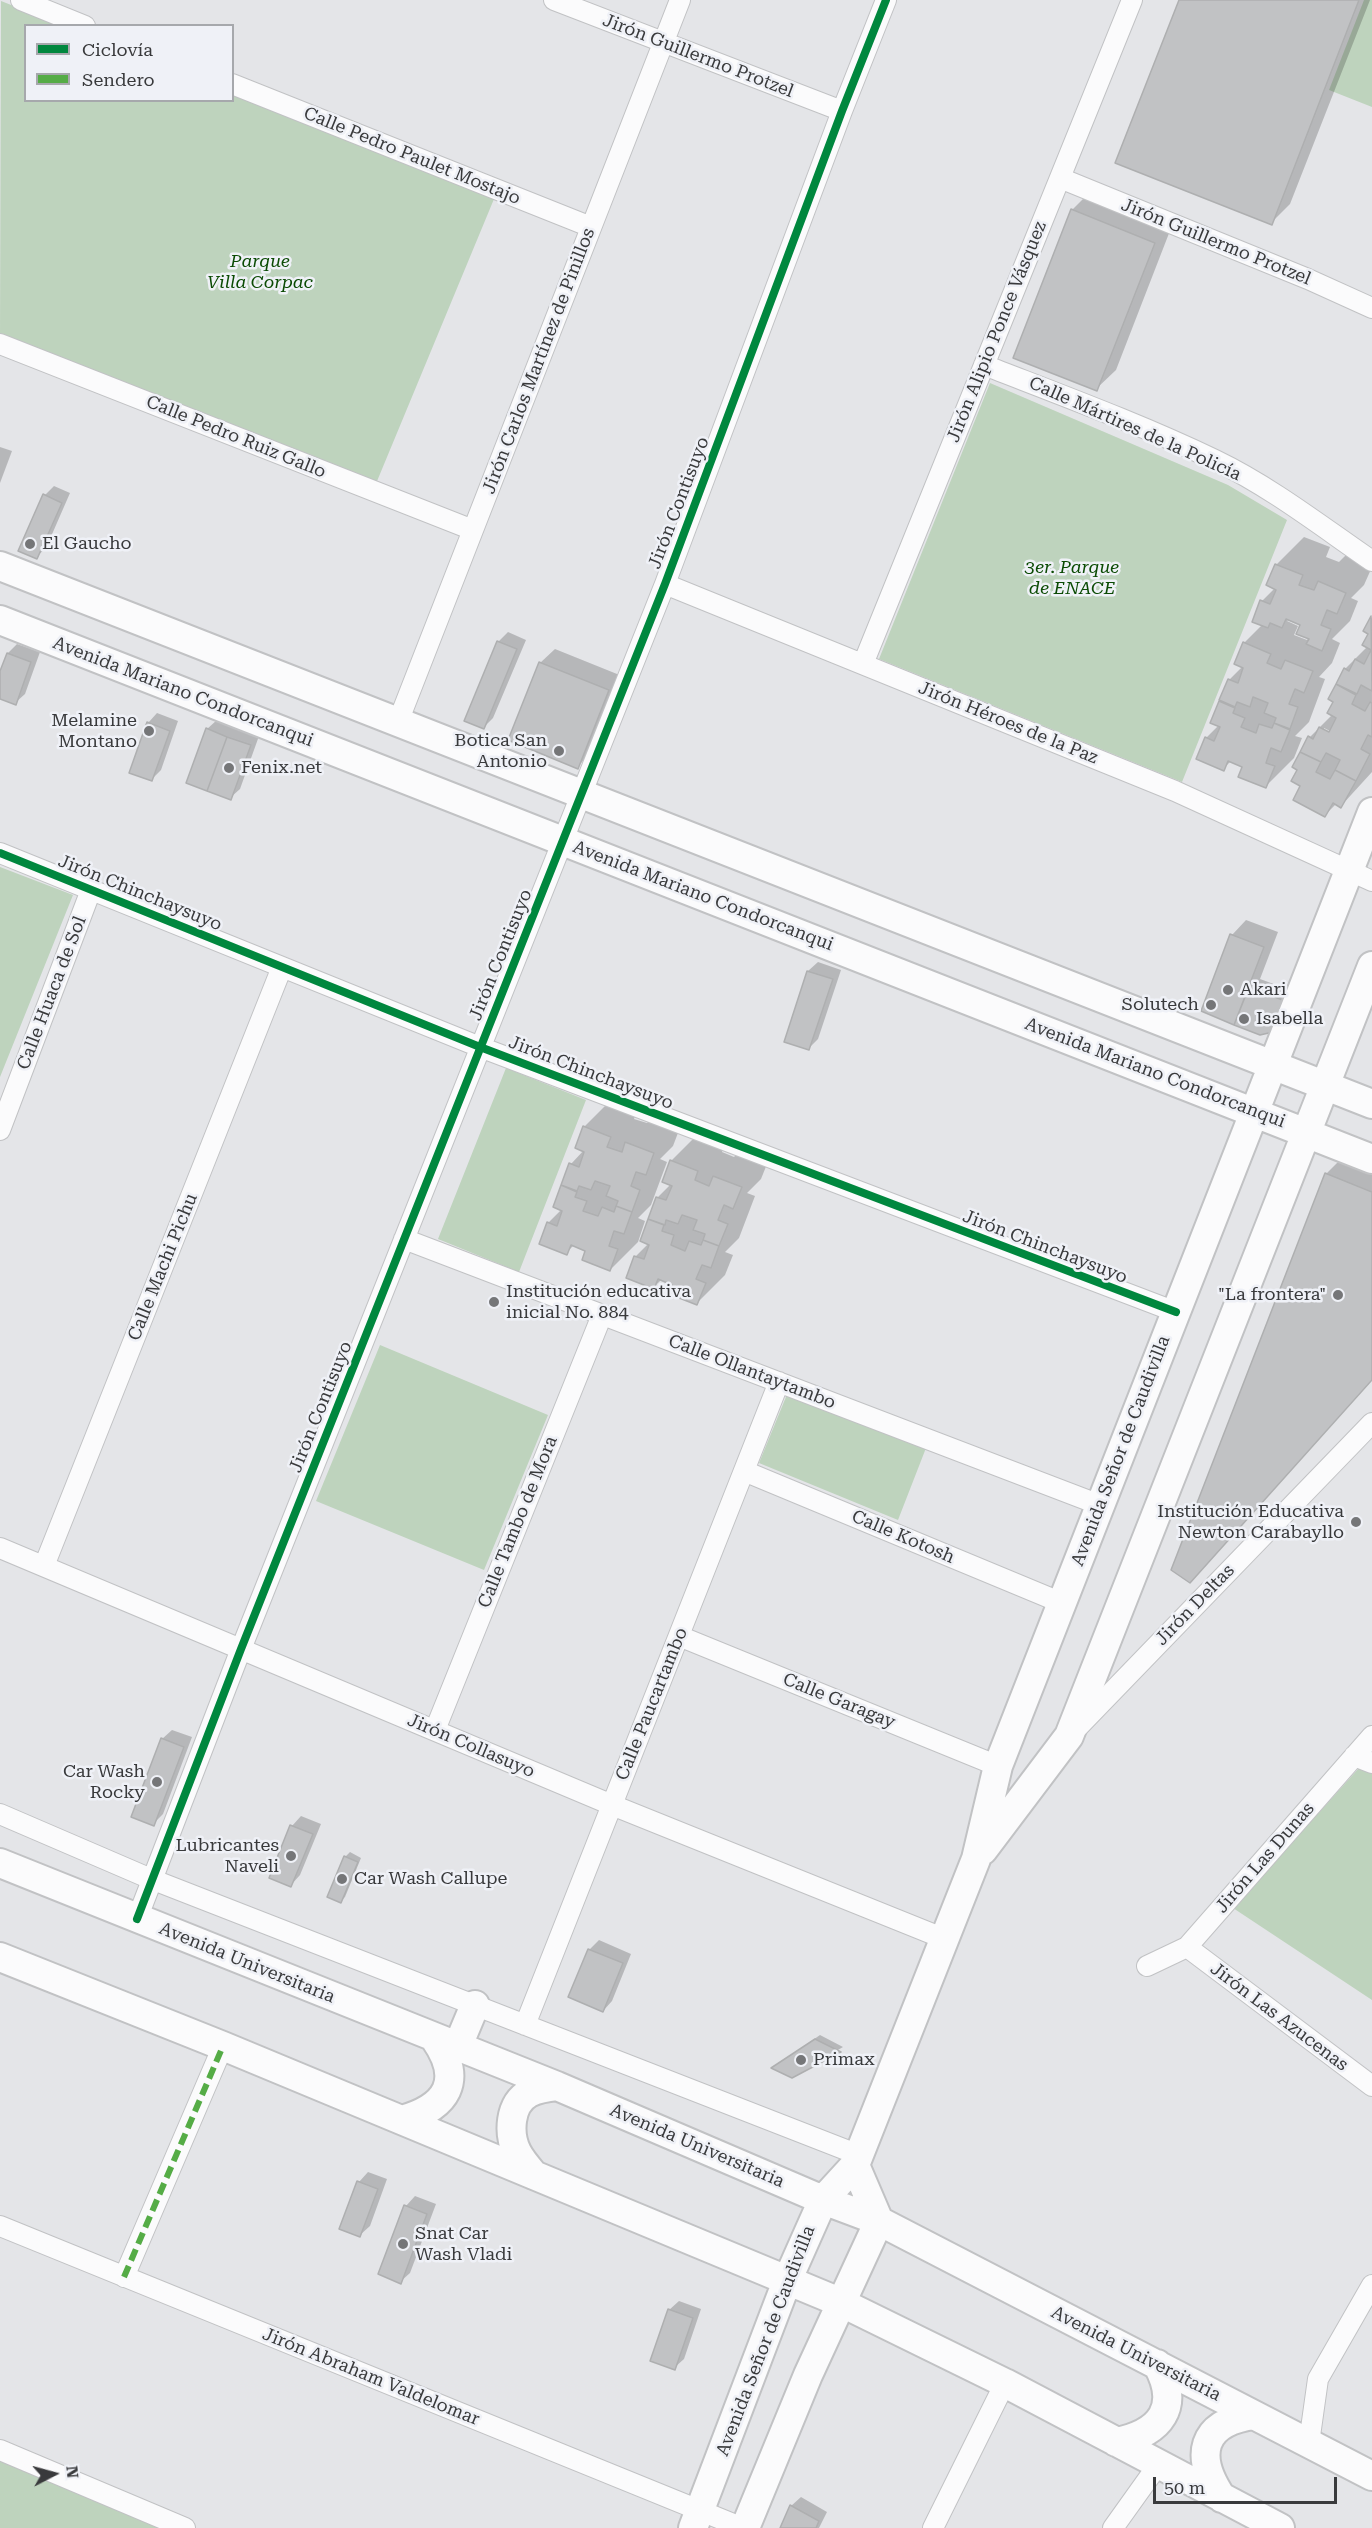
<!DOCTYPE html>
<html>
<head>
<meta charset="utf-8">
<style>
	body { margin:0 }
	#map { position:relative; width:1372px; height:2528px; overflow:hidden; background:#e4e5e8; font-family:"Roboto Serif",serif }
	canvas { display:block }
	.legend { position:absolute; left:24px; top:24px; width:210px; height:78px; box-sizing:border-box; background:#eff1f7; border:2px solid #a6a8ac; margin:0; padding:8px 10px; list-style:none; font-size:18px; color:#393a3c }
	.legend li { display:flex; align-items:center; gap:12px; height:30px }
	.legend b { width:30px; border:2px solid #a6a8ac }
	.north { position:absolute; left:24px; top:2444px; width:60px; height:60px; -webkit-text-stroke:4px #eff1f7; paint-order:stroke; rotate:84deg; font-size:16px; font-weight:700; line-height:24px; text-align:center; color:#393a3c }
	.north::after { content:''; display:block; margin:auto; width:21px; height:27px; background:#393a3c; clip-path:polygon(50% 0,100% 100%,50% 72%,0 100%) }
	.scale { position:absolute; left:1153px; top:2477px; width:184px; height:27px; box-sizing:border-box; border:3px solid #393a3c; border-top:0; padding-left:8px; font-size:18px; line-height:21px; white-space:nowrap; color:#393a3c; -webkit-text-stroke:4px #eff1f7; paint-order:stroke }
</style>
</head>
<body>
<div id="map">
<canvas width="1372" height="2528"></canvas>
<ul class="legend">
<li><b style="height:8px;background:#00873e"></b>Ciclovía</li>
<li><b style="height:8px;background:#55ac46"></b>Sendero</li>
</ul>
<div class="north">N</div>
<div class="scale">50 m</div>
</div>
<script>
const context = document.querySelector('canvas').getContext('2d');
context.lineJoin = 'round';
function paint(path, color) {
  context.fillStyle = color;
  context.fill(path, 'evenodd');
}
function stroke(path, color, width, dash) {
  context.strokeStyle = color;
  context.lineWidth = width;
  context.lineCap = dash ? 'butt' : 'round';
  context.setLineDash(dash || []);
  context.stroke(path);
}
function label(font, color, halo, rows, align = 'center') {
  context.font = font + ' "Roboto Serif",serif';
  context.lineWidth = 5;
  context.setLineDash([]);
  context.textBaseline = 'middle';
  context.strokeStyle = halo;
  context.fillStyle = color;
  for (const [text, x, y, turn = 0] of rows) {
    context.save();
    context.translate(x, y);
    context.rotate((+turn || 0) * Math.PI / 180);
    context.textAlign = isNaN(turn) ? turn : align;
    if (halo) context.strokeText(text, 0, 0);
    context.fillText(text, 0, 0);
    context.restore();
  }
}
paint(new Path2D(`
	M 1364,0 L 1372,0 L 1372,107 L 1329,90 Z
	M 1,1 L 62,25 L 26,26 L 26,100 L 232,100 L 233,94 L 494,199 L 375,486 L 0,334 Z
	M 990,383 L 1228,485 L 1287,520 L 1182,782 L 879,659 Z
	M 0,867 L 73,895 L 0,1077 Z
	M 506,1068 L 586,1100 L 519,1272 L 438,1239 Z
	M 380,1345 L 548,1415 L 484,1570 L 316,1501 Z
	M 788,1392 L 926,1448 L 898,1520 L 759,1463 Z
	M 1359,1768 L 1372,1773 L 1372,2000 L 1233,1908 Z
	M 0,2458 L 165,2528 L 0,2528 Z`), '#bed3bd');
paint(new Path2D(`
	M 1180,0 L 1370,0 L 1290,204 L 1271,223 Z
	M 1091,191 L 1173,223 L 1116,370 L 1096,389 L 1072,210 Z
	M 0,447 L 12,451 L 0,483 Z
	M 54,486 L 70,493 L 46,548 L 36,557 L 45,495 Z
	M 1304,537 L 1330,547 L 1326,557 L 1339,562 L 1347,554 L 1372,567 L 1364,585 L 1351,598 L 1358,601 L 1350,621 L 1332,639 L 1340,643 L 1332,663 L 1319,677 L 1325,679 L 1309,722 L 1295,736 L 1302,738 L 1294,758 L 1266,786 L 1244,766 L 1231,761 L 1223,769 L 1206,738 L 1219,725 L 1212,722 L 1229,680 L 1243,666 L 1244,643 L 1262,625 L 1262,601 L 1275,588 L 1276,565 ZM 1289,619 L 1302,624 L 1309,638 L 1307,640 L 1294,635 L 1298,626 L 1287,621 Z
	M 1372,617 L 1372,772 L 1341,806 L 1337,803 L 1325,815 L 1302,785 L 1310,737 L 1332,715 L 1335,701 L 1330,698 L 1345,669 L 1368,646 L 1370,633 L 1365,630 ZM 1324,728 L 1336,734 L 1324,731 Z
	M 508,632 L 526,640 L 493,718 L 484,727 L 466,720 L 498,642 Z
	M 17,644 L 40,652 L 25,694 L 15,703 L 0,698 L 0,675 L 8,653 Z
	M 555,649 L 622,676 L 592,752 L 577,767 L 540,663 Z
	M 157,713 L 178,721 L 161,770 L 152,779 L 148,723 Z
	M 217,720 L 259,736 L 240,789 L 230,798 L 207,729 Z
	M 1246,920 L 1278,932 L 1260,979 L 1293,991 L 1260,1033 L 1203,1011 L 1232,935 Z
	M 818,962 L 841,970 L 818,1039 L 809,1048 L 808,971 Z
	M 612,1099 L 638,1109 L 634,1119 L 647,1123 L 655,1115 L 681,1125 L 673,1146 L 660,1159 L 667,1162 L 651,1205 L 638,1218 L 645,1221 L 638,1242 L 610,1270 L 587,1250 L 574,1245 L 566,1253 L 548,1223 L 562,1209 L 555,1207 L 571,1164 L 584,1150 L 584,1127 Z
	M 699,1133 L 725,1143 L 722,1152 L 734,1157 L 742,1149 L 769,1159 L 761,1179 L 747,1193 L 755,1196 L 739,1238 L 725,1252 L 733,1255 L 725,1275 L 697,1303 L 674,1284 L 662,1279 L 654,1287 L 635,1257 L 649,1243 L 642,1240 L 658,1197 L 671,1184 L 671,1161 Z
	M 1346,1154 L 1372,1165 L 1372,1380 L 1190,1581 L 1326,1174 Z
	M 172,1730 L 192,1737 L 163,1814 L 153,1824 L 162,1739 Z
	M 301,1816 L 321,1824 L 300,1875 L 291,1885 L 271,1877 L 292,1826 Z
	M 350,1852 L 361,1858 L 345,1897 L 341,1901 L 345,1857 Z
	M 599,1940 L 631,1954 L 612,2001 L 603,2011 L 589,1950 Z
	M 820,2035 L 843,2047 L 792,2077 L 774,2067 Z
	M 368,2172 L 387,2179 L 370,2226 L 360,2235 L 359,2182 Z
	M 415,2196 L 436,2204 L 410,2273 L 400,2282 L 406,2206 Z
	M 679,2301 L 701,2309 L 684,2359 L 674,2368 L 669,2310 Z
	M 801,2497 L 827,2512 L 819,2528 L 782,2528 L 791,2506 Z`), '#0003');
const building = new Path2D(`
	M 1179,0 L 1359,0 L 1272,225 L 1115,163 Z
	M 1071,209 L 1155,243 L 1097,391 L 1013,358 Z
	M 43,494 L 62,503 L 37,559 L 18,551 Z
	M 1275,564 L 1303,575 L 1299,585 L 1314,590 L 1318,581 L 1346,593 L 1337,614 L 1327,610 L 1321,625 L 1331,629 L 1322,651 L 1306,644 L 1309,639 L 1296,634 L 1300,625 L 1286,619 L 1282,628 L 1270,623 L 1268,628 L 1252,622 L 1260,600 L 1270,604 L 1276,590 L 1266,585 Z
	M 1371,616 L 1372,691 L 1361,685 L 1357,694 L 1336,684 L 1344,668 L 1349,671 L 1355,659 L 1364,664 L 1371,650 L 1362,645 L 1368,634 L 1363,631 Z
	M 497,641 L 517,649 L 484,729 L 464,721 Z
	M 1243,642 L 1271,654 L 1267,663 L 1281,669 L 1285,660 L 1313,671 L 1304,693 L 1295,689 L 1289,704 L 1298,707 L 1290,729 L 1274,723 L 1276,718 L 1264,713 L 1268,703 L 1253,697 L 1250,707 L 1237,702 L 1235,707 L 1219,700 L 1228,679 L 1238,683 L 1243,668 L 1234,664 Z
	M 7,653 L 31,662 L 16,705 L 0,699 L 0,671 Z
	M 539,662 L 609,690 L 578,769 L 508,740 Z
	M 1336,684 L 1356,695 L 1352,704 L 1365,711 L 1370,702 L 1372,703 L 1372,737 L 1368,735 L 1361,749 L 1370,754 L 1356,781 L 1335,770 L 1340,760 L 1326,753 L 1321,762 L 1300,752 L 1308,736 L 1313,739 L 1319,727 L 1329,732 L 1336,718 L 1327,713 L 1333,702 L 1328,699 Z
	M 1219,701 L 1235,708 L 1233,713 L 1245,718 L 1241,727 L 1256,733 L 1259,724 L 1272,728 L 1274,723 L 1290,730 L 1281,752 L 1271,748 L 1266,763 L 1275,766 L 1266,788 L 1238,777 L 1242,767 L 1228,761 L 1224,771 L 1196,759 L 1205,737 L 1214,741 L 1220,727 L 1210,723 Z
	M 147,722 L 170,731 L 152,781 L 129,773 Z
	M 206,728 L 227,737 L 207,791 L 186,783 Z
	M 227,737 L 251,745 L 231,800 L 207,791 Z
	M 1300,752 L 1321,762 L 1316,772 L 1330,779 L 1335,770 L 1356,781 L 1341,808 L 1333,803 L 1325,817 L 1293,800 L 1300,786 L 1291,781 L 1297,770 L 1292,767 Z
	M 1230,934 L 1264,947 L 1234,1025 L 1201,1011 Z
	M 807,971 L 833,979 L 809,1050 L 784,1042 Z
	M 1249,987 L 1285,1001 L 1273,1032 L 1260,1035 L 1234,1025 Z
	M 583,1126 L 611,1137 L 607,1147 L 622,1152 L 625,1142 L 654,1153 L 646,1175 L 636,1172 L 631,1186 L 640,1190 L 632,1212 L 616,1206 L 618,1201 L 606,1196 L 610,1186 L 595,1181 L 591,1190 L 579,1186 L 577,1191 L 561,1185 L 569,1163 L 579,1167 L 584,1152 L 575,1148 Z
	M 670,1160 L 698,1171 L 695,1180 L 709,1186 L 713,1176 L 742,1187 L 733,1209 L 724,1205 L 718,1220 L 728,1224 L 719,1246 L 703,1240 L 705,1234 L 693,1230 L 697,1220 L 682,1215 L 678,1224 L 666,1220 L 665,1225 L 648,1219 L 656,1197 L 666,1200 L 672,1186 L 662,1182 Z
	M 1325,1173 L 1372,1192 L 1372,1380 L 1190,1583 L 1171,1570 Z
	M 561,1185 L 577,1192 L 575,1197 L 587,1201 L 583,1211 L 598,1216 L 602,1207 L 614,1212 L 616,1206 L 632,1212 L 624,1234 L 614,1231 L 609,1246 L 618,1249 L 610,1271 L 582,1260 L 585,1251 L 571,1245 L 567,1255 L 539,1244 L 547,1222 L 557,1226 L 562,1211 L 553,1207 Z
	M 648,1219 L 664,1225 L 662,1231 L 674,1235 L 671,1245 L 685,1251 L 689,1241 L 701,1245 L 703,1240 L 719,1246 L 711,1268 L 702,1265 L 696,1279 L 706,1283 L 697,1305 L 669,1294 L 672,1285 L 658,1279 L 654,1289 L 626,1278 L 634,1256 L 644,1259 L 649,1245 L 640,1241 Z
	M 161,1738 L 184,1747 L 154,1826 L 131,1817 Z
	M 290,1825 L 313,1834 L 291,1887 L 269,1878 Z
	M 344,1856 L 358,1862 L 341,1903 L 327,1897 Z
	M 588,1949 L 623,1963 L 603,2012 L 568,1997 Z
	M 815,2039 L 841,2052 L 792,2078 L 771,2068 Z
	M 357,2181 L 378,2189 L 360,2237 L 339,2229 Z
	M 404,2205 L 427,2214 L 401,2284 L 378,2274 Z
	M 668,2309 L 693,2318 L 675,2370 L 650,2361 Z
	M 790,2505 L 819,2521 L 816,2528 L 780,2528 Z`);
paint(building, '#c1c2c4');
stroke(building, '#aeafb0', 1.5);
const street = new Path2D(`
	M 21,0 L 85,26
	M 554,0 L 842,111
	M 232,84 L 591,227
	M 1060,178 L 1308,279 L 1372,308
	M 0,344 L 473,530
	M 984,365 C 1061,395 1140,424 1215,460 C 1271,487 1321,526 1372,561
	M 665,584 L 1175,791 L 1372,881
	M 863,664 L 1132,0
	M 398,722 L 680,0
	M 0,853 L 480,1047 L 1176,1312
	M 0,1130 L 91,890
	M 404,1239 L 1100,1505
	M 744,1471 L 1062,1603
	M 0,1548 L 612,1805 L 945,1939
	M 44,1566 L 282,967
	M 679,1636 L 998,1766
	M 1078,1727 L 1372,1423
	M 435,1730 L 602,1315
	M 1354,1756 L 1372,1763
	M 0,1814 L 151,1879 L 859,2155
	M 137,1919 L 241,1649 L 665,584 L 842,111 L 886,0
	M 1187,1947 L 1372,2086
	M 1147,1966 L 1187,1947 L 1372,1736
	M 525,2025 L 779,1382
	M 0,2226 L 743,2528
	M 124,2277 L 223,2046
	M 1309,2443 L 1318,2379 L 1372,2285
	M 0,2450 L 185,2528
	M 933,2528 L 1005,2383
	M 1113,2528 L 1158,2465`);
const secondary = new Path2D(`
	M 0,566 L 1372,1104
	M 0,620 L 1372,1159
	M 983,1850 L 1069,1736 L 1372,966
	M 0,1863 L 557,2086 L 823,2200 L 879,2221 L 1372,2476
	M 0,1957 L 223,2046 L 842,2303 L 1005,2383 L 1280,2528
	M 457,2048 L 475,2005
	M 402,2120 C 447,2107 464,2081 435,2039
	M 534,2175 C 528,2168 521,2160 517,2152 C 508,2134 509,2104 529,2093 C 538,2088 547,2087 557,2086
	M 1116,2442 C 1161,2433 1181,2407 1157,2364
	M 1222,2498 C 1194,2456 1200,2423 1254,2415
	M 693,2528 L 787,2281 L 823,2200 L 855,2165 L 976,1859 L 998,1766 L 1372,812
	M 745,2528 L 808,2375 L 879,2221 L 855,2165`);
stroke(street, '#c1c2c4', 22);
stroke(secondary, '#c1c2c4', 32);
stroke(street, '#fbfbfc', 20);
stroke(secondary, '#fbfbfc', 28);
stroke(new Path2D(`
	M 124,2277 L 223,2046`), '#55ac46', 6, [12, 6]);
stroke(new Path2D(`
	M 0,853 L 480,1047 L 1176,1312
	M 137,1919 L 241,1649 L 665,584 L 842,111 L 886,0`), '#00873e', 8);
for (const [x, y, r, color] of [
	[30,544,6,"#757678"],
	[149,731,6,"#757678"],
	[559,751,6,"#757678"],
	[229,768,6,"#757678"],
	[1228,990,6,"#757678"],
	[1211,1005,6,"#757678"],
	[1244,1019,6,"#757678"],
	[1338,1295,6,"#757678"],
	[494,1302,6,"#757678"],
	[1356,1522,6,"#757678"],
	[157,1782,6,"#757678"],
	[291,1856,6,"#757678"],
	[342,1879,6,"#757678"],
	[801,2060,6,"#757678"],
	[403,2244,6,"#757678"]
]) {
  const dot = new Path2D();
  dot.arc(x, y, r, 0, 2 * Math.PI);
  context.fillStyle = color;
  context.fill(dot);
  stroke(dot, '#eff1f7', 2);
}
label('18px', '#393a3c', '#eff1f7', [
	["Jirón Guillermo Protzel",698,56,21],
	["Calle Pedro Paulet Mostajo",412,156,22],
	["Jirón Guillermo Protzel",1216,242,22],
	["Jirón Alipio Ponce Vásquez",997,332,-68],
	["Jirón Carlos Martínez de Pinillos",539,361,-69],
	["Calle Mártires de la Policía",1135,429,24],
	["Calle Pedro Ruiz Gallo",236,437,22],
	["Jirón Contisuyo",679,503,-69],
	["Avenida Mariano Condorcanqui",183,692,21],
	["Jirón Héroes de la Paz",1008,723,22],
	["Jirón Chinchaysuyo",140,893,22],
	["Avenida Mariano Condorcanqui",703,896,21],
	["Jirón Contisuyo",501,955,-68],
	["Calle Huaca de Sol",52,993,-69],
	["Jirón Chinchaysuyo",591,1073,21],
	["Avenida Mariano Condorcanqui",1155,1073,21],
	["Jirón Chinchaysuyo",1045,1247,21],
	["Calle Machi Pichu",163,1267,-68],
	["Calle Ollantaytambo",752,1372,21],
	["Jirón Contisuyo",321,1407,-68],
	["Avenida Señor de Caudivilla",1121,1451,-69],
	["Calle Tambo de Mora",518,1522,-68],
	["Calle Kotosh",903,1537,23],
	["Jirón Deltas",1195,1605,-46],
	["Calle Garagay",839,1701,22],
	["Calle Paucartambo",652,1704,-68],
	["Jirón Collasuyo",471,1746,23],
	["Jirón Las Dunas",1265,1858,-49],
	["Avenida Universitaria",247,1963,22],
	["Jirón Las Azucenas",1279,2017,37],
	["Avenida Universitaria",697,2146,23],
	["Avenida Señor de Caudivilla",766,2341,-69],
	["Avenida Universitaria",1136,2354,27],
	["Jirón Abraham Valdelomar",371,2377,22]
]);
label('italic 18px', '#0b4b04', '#eff1f7', [
	["Parque",260,262],
	["Villa Corpac",260,283],
	["3er. Parque",1072,568],
	["de ENACE",1072,589]
]);
label('18px', '#393a3c', '#eff1f7', [
	["El Gaucho",42,544],
	["Melamine",137,721,"right"],
	["Montano",137,742,"right"],
	["Botica San",547,741,"right"],
	["Antonio",547,762,"right"],
	["Fenix.net",241,768],
	["Akari",1240,990],
	["Solutech",1199,1005,"right"],
	["Isabella",1256,1019],
	["Institución educativa",506,1292],
	["inicial No. 884",506,1313],
	["\"La frontera\"",1326,1295,"right"],
	["Institución Educativa",1344,1512,"right"],
	["Newton Carabayllo",1344,1533,"right"],
	["Car Wash",145,1772,"right"],
	["Rocky",145,1793,"right"],
	["Lubricantes",279,1846,"right"],
	["Naveli",279,1867,"right"],
	["Car Wash Callupe",354,1879],
	["Primax",813,2060],
	["Snat Car",415,2234],
	["Wash Vladi",415,2255]
], 'left');
</script>
</body>
</html>
